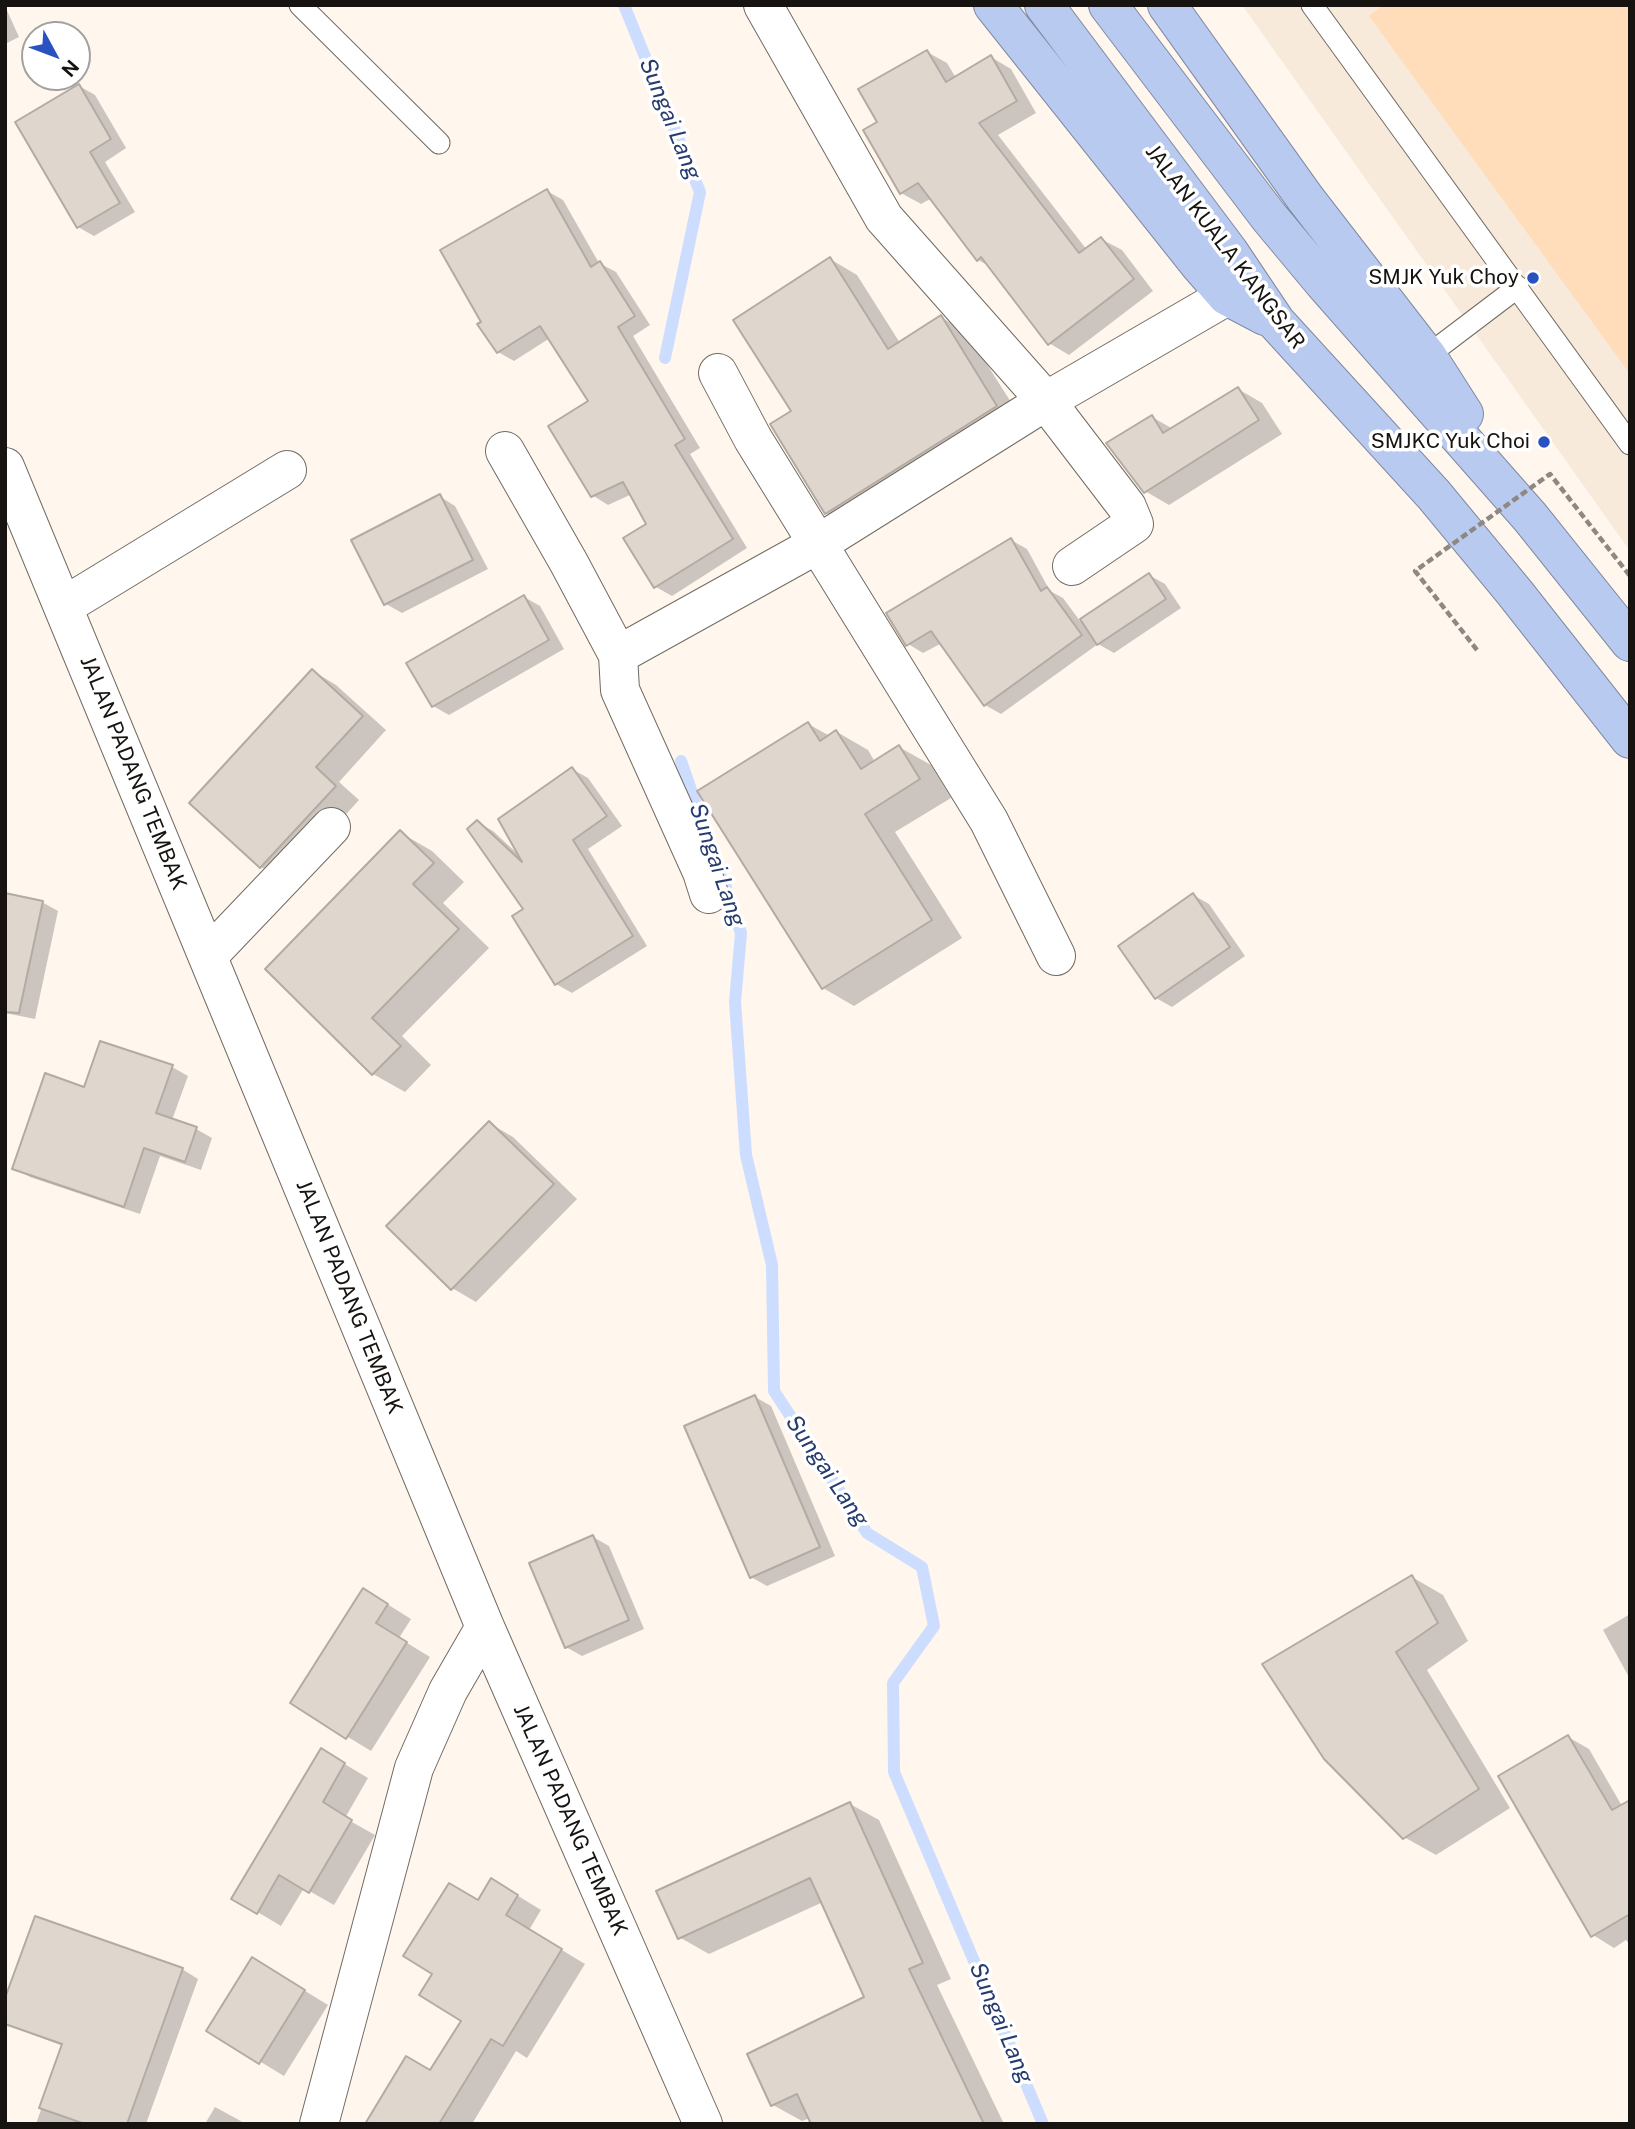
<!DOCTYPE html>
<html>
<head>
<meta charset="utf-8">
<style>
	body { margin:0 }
	#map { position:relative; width:1635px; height:2129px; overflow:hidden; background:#fff6ee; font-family:"Public Sans",sans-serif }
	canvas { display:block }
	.frame { position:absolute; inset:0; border:7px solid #161310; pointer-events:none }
	.north { position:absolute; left:21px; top:21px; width:70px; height:70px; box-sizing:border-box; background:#fff; border:2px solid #a2a19f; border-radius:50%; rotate:131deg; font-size:19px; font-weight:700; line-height:28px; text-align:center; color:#161310 }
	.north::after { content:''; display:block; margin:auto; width:24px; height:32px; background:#2951c0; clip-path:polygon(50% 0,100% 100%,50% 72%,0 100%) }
</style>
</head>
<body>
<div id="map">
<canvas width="1635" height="2129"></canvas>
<div class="frame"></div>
<div class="north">N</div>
</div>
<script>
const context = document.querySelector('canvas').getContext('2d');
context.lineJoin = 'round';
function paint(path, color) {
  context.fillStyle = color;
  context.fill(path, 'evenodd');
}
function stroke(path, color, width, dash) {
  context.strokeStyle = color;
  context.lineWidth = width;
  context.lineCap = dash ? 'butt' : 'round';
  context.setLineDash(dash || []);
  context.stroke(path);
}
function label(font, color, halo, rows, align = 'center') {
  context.font = font + ' "Public Sans",sans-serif';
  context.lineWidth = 7;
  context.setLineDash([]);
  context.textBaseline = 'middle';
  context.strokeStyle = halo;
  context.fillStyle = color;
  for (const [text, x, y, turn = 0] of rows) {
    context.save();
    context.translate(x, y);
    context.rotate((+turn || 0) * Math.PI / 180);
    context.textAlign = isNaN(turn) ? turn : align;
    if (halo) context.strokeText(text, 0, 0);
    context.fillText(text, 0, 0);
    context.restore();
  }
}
paint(new Path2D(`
	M 1242,5 L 1630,5 L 1630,551 Z`), '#f8eadb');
paint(new Path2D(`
	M 1383,5 L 1630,5 L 1630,374 L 1369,16 Z`), '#ffddba');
paint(new Path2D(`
	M 5,6 L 19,37 L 5,44 Z
	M 927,52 L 947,63 L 956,78 L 991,57 L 1011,69 L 1036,113 L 998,135 L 1087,250 L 1101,239 L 1122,250 L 1153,291 L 1069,355 L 1049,343 L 991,267 L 978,260 L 932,198 L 921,204 L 901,193 L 879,122 Z
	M 79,86 L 95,95 L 126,148 L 105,162 L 135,212 L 94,236 L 78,227 Z
	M 547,191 L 563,200 L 599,263 L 616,272 L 650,325 L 633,336 L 700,448 L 690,454 L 747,548 L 672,596 L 656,587 L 625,538 L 648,525 L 632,494 L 608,505 L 592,495 L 590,402 L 550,338 L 514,361 L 498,352 Z
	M 830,259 L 857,275 L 900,343 L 941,317 L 967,333 L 1023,421 L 853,528 L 826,513 Z
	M 1238,389 L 1262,403 L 1282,434 L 1169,505 L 1145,491 L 1152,417 L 1173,429 Z
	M 439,496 L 455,506 L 488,569 L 402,613 L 386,604 Z
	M 1011,540 L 1027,549 L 1050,591 L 1063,598 L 1080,621 L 1149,575 L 1165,584 L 1181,608 L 1114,653 L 1098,644 L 1001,714 L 985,705 L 942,643 L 923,653 L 908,644 Z
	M 524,597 L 540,606 L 564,649 L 449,715 L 433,706 Z
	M 313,671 L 336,685 L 386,730 L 339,782 L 359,800 L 285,881 L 261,867 Z
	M 808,724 L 830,736 L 837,732 L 868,750 L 875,762 L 899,747 L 931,765 L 951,798 L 895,832 L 962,938 L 854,1006 L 823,988 Z
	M 572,769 L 588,778 L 622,826 L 588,849 L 647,946 L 572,993 L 556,984 L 525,909 L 477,822 L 493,831 L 520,856 Z
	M 401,833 L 432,851 L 464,882 L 443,903 L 489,948 L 402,1036 L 431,1065 L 405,1092 L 373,1074 L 267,969 Z
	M 5,895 L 42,902 L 58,911 L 35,1019 L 5,1013 Z
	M 1193,895 L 1209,904 L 1245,956 L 1172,1007 L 1156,998 Z
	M 172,1067 L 188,1076 L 172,1120 L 196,1129 L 212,1138 L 201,1170 L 160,1156 L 140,1214 L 30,1177 L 14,1168 L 85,1089 Z
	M 489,1123 L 513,1137 L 577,1199 L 476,1302 L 452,1288 Z
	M 755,1397 L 771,1406 L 835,1556 L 767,1586 L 751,1577 Z
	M 593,1537 L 609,1546 L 644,1629 L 582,1656 L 566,1647 Z
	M 1412,1577 L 1443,1595 L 1468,1641 L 1427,1670 L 1510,1808 L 1436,1855 L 1404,1837 L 1325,1758 Z
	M 387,1604 L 411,1619 L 399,1638 L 430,1657 L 371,1751 L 292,1703 Z
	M 1630,1614 L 1630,1679 L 1603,1630 Z
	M 1568,1737 L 1589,1749 L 1622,1806 L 1630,1802 L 1630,1945 L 1626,1940 L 1614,1948 L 1593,1935 Z
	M 321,1750 L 368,1778 L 345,1818 L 375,1835 L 334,1905 L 304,1888 L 281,1926 L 234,1898 Z
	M 850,1804 L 879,1820 L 951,1979 L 937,1985 L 1004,2124 L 813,2124 L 810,2118 L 802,2121 L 773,2105 L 866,1998 L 823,1902 L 709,1954 L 679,1937 Z
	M 515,1894 L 541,1910 L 529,1930 L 585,1964 L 527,2058 L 516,2051 L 472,2124 L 367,2124 L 431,2072 L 464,2020 L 479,1902 Z
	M 182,1969 L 198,1979 L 146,2124 L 36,2124 L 63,2046 L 5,2024 Z
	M 276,1973 L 328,2005 L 284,2076 L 208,2030 Z
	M 215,2107 L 239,2120 L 245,2124 L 205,2124 Z`), '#0003');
stroke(new Path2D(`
	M 624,5 L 700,192 L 665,358
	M 681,761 L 715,859
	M 723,879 L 741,933 L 735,1002 L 746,1155 L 772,1265 L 774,1391 L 867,1533 L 922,1567 L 934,1626 L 893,1683 L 894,1772 L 1043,2124`), '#cdddff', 12);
const building = new Path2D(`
	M 927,50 L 946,82 L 991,55 L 1017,101 L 979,123 L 1079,253 L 1101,237 L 1134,279 L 1048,345 L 981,257 L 977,261 L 918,183 L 900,194 L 863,130 L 877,122 L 858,89 Z
	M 79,84 L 111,139 L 90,152 L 120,203 L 77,228 L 15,122 Z
	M 547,189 L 591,267 L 600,261 L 635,316 L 618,327 L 685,439 L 675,445 L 733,539 L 654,588 L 623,538 L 646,524 L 623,482 L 591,497 L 548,426 L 588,401 L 540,326 L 497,353 L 477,324 L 481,322 L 440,250 Z
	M 830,257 L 888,349 L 941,315 L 997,406 L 825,514 L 770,424 L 791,411 L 733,320 Z
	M 1238,387 L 1259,420 L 1144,493 L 1106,443 L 1152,415 L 1163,433 Z
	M 440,494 L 473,560 L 384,605 L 351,540 Z
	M 1011,538 L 1041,591 L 1047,587 L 1082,635 L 984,706 L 931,631 L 906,646 L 886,613 Z
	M 1149,573 L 1166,599 L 1097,645 L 1080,619 Z
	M 524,595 L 549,640 L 432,707 L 406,663 Z
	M 312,669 L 363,716 L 316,767 L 336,786 L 260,868 L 189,803 Z
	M 808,722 L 820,741 L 836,730 L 861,769 L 899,745 L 920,779 L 865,814 L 932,920 L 822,989 L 697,791 Z
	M 572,767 L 607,816 L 573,840 L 633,936 L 555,985 L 512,916 L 523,909 L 467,829 L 477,820 L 522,862 L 498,819 Z
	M 400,830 L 434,863 L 413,884 L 459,929 L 372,1018 L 401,1046 L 372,1075 L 265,969 Z
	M 5,893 L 43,901 L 19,1013 L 5,1012 Z
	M 1193,893 L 1230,947 L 1155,999 L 1118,946 Z
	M 100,1041 L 173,1065 L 156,1113 L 197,1127 L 185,1162 L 144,1148 L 124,1207 L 12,1169 L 45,1073 L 84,1087 Z
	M 489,1121 L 554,1184 L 451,1290 L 386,1226 Z
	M 755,1395 L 820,1547 L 750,1578 L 684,1426 Z
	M 593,1535 L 629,1620 L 565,1648 L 529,1563 Z
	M 1412,1575 L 1438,1623 L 1396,1652 L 1479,1789 L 1403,1839 L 1324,1759 L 1262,1664 Z
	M 363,1588 L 388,1604 L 376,1623 L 407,1642 L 346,1739 L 290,1703 Z
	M 1568,1735 L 1612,1810 L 1630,1800 L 1630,1914 L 1591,1937 L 1498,1776 Z
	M 321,1748 L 345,1763 L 323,1802 L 352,1820 L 309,1893 L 279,1875 L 257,1914 L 231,1899 Z
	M 850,1802 L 923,1963 L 909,1969 L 984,2124 L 811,2124 L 797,2094 L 771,2106 L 747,2054 L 864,1997 L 810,1878 L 678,1939 L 656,1891 Z
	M 491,1878 L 518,1895 L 506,1915 L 562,1949 L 503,2046 L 491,2039 L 439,2124 L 365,2124 L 406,2056 L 430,2070 L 461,2021 L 419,1995 L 432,1974 L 403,1956 L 449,1883 L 478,1900 Z
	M 35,1916 L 183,1968 L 127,2124 L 85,2124 L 39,2108 L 62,2044 L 5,2024 L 5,1998 Z
	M 252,1957 L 305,1990 L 259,2064 L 206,2031 Z`);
paint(building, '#dfd7ce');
stroke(building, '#b3aba3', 2);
const lane = new Path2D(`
	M 300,5 L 439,143
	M 1312,5 L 1630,444
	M 1427,356 L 1518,287`);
const street = new Path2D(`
	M 763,5 L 884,218 L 1046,401 L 1127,507 L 1134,524 L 1072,566
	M 718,373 L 753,439 L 989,821 L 1056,956
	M 505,451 L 569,563 L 618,655
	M 5,467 L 485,1627 L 703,2124
	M 64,606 L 287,470
	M 709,894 L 702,872 L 620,690 L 618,655 L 818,544 L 1046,401 L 1227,296
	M 208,956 L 331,827
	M 319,2124 L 414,1768 L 448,1691 L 485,1627`);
const highway = new Path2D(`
	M 993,5 L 1199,264 L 1227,296 L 1265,316
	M 1044,5 L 1229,252 L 1276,322 L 1434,495 L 1515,593 L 1630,739
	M 1108,5 L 1269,217 L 1324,283 L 1530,517 L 1630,642
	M 1167,5 L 1305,198 L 1427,356 L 1464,414`);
stroke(lane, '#726b63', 23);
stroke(street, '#726b63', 40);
stroke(highway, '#808aa2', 40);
stroke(lane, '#fff', 21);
stroke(street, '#fff', 38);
stroke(highway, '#b9caf0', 38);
stroke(new Path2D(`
	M 1477,650 L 1415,571 L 1550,474 L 1630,576`), '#8e8883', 4.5, [7, 3.5]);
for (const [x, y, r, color] of [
	[1533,278,7,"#2951c0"],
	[1544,442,7,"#2951c0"]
]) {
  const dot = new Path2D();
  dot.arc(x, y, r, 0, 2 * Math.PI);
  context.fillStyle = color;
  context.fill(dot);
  stroke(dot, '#fff', 2.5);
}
label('21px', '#161310', '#fff', [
	["JALAN KUALA KANGSAR",1225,247,53],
	["JALAN PADANG TEMBAK",133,773,68],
	["JALAN PADANG TEMBAK",349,1297,68],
	["JALAN PADANG TEMBAK",570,1820,66]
]);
label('21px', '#161310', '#fff', [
	["SMJK Yuk Choy",1519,278],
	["SMJKC Yuk Choi",1530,442]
], 'right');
label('italic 23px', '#263b6e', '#fff', [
	["Sungai Lang",670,119,68],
	["Sungai Lang",717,865,71],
	["Sungai Lang",827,1471,56],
	["Sungai Lang",1001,2023,67]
]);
</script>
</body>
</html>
